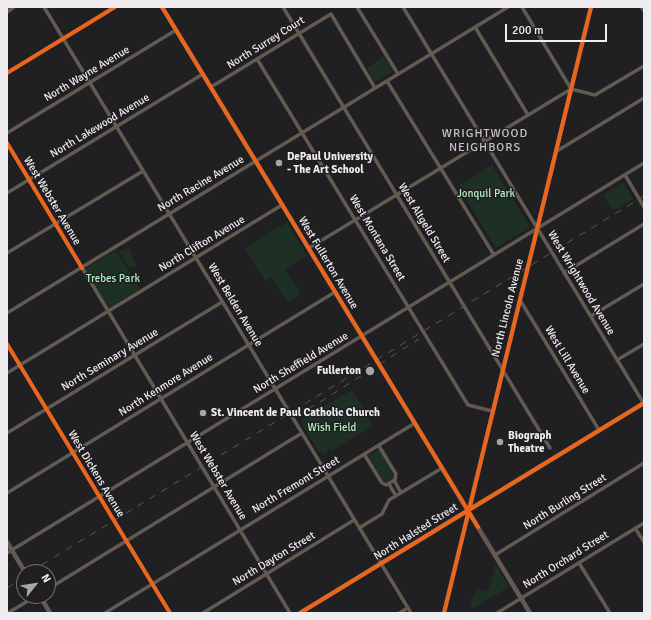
<!DOCTYPE html>
<html>
<head>
<meta charset="utf-8">
<style>
	body { margin:0 }
	#map { position:relative; width:651px; height:620px; overflow:hidden; background:#201f21; font-family:Signika,sans-serif }
	canvas { display:block }
	.frame { position:absolute; inset:0; border:8px solid #efedf0; pointer-events:none }
	.north { position:absolute; left:16px; top:564px; width:40px; height:40px; box-sizing:border-box; background:#211e22; border:1px solid #737174; border-radius:50%; rotate:60deg; font-size:11px; font-weight:700; line-height:16px; text-align:center; color:#efedf0 }
	.north::after { content:''; display:block; margin:auto; width:14px; height:18px; background:#a7a5a8; clip-path:polygon(50% 0,100% 100%,50% 72%,0 100%) }
	.scale { position:absolute; left:505px; top:24px; width:102px; height:18px; box-sizing:border-box; border:2px solid #efedf0; border-top:0; padding-left:5px; font-size:12px; line-height:14px; white-space:nowrap; color:#efedf0; -webkit-text-stroke:3px #211e22; paint-order:stroke }
</style>
</head>
<body>
<div id="map">
<canvas width="651" height="620"></canvas>
<div class="frame"></div>
<div class="north">N</div>
<div class="scale">200 m</div>
</div>
<script>
const context = document.querySelector('canvas').getContext('2d');
context.lineJoin = 'round';
function paint(path, color) {
  context.fillStyle = color;
  context.fill(path, 'evenodd');
}
function stroke(path, color, width, dash) {
  context.strokeStyle = color;
  context.lineWidth = width;
  context.lineCap = dash ? 'butt' : 'round';
  context.setLineDash(dash || []);
  context.stroke(path);
}
function label(font, color, halo, rows, align = 'center') {
  context.font = font + ' Signika,sans-serif';
  context.lineWidth = 3;
  context.setLineDash([]);
  context.textBaseline = 'middle';
  context.strokeStyle = halo;
  context.fillStyle = color;
  for (const [text, x, y, turn = 0] of rows) {
    context.save();
    context.translate(x, y);
    context.rotate((+turn || 0) * Math.PI / 180);
    context.textAlign = isNaN(turn) ? turn : align;
    if (halo) context.strokeText(text, 0, 0);
    context.fillText(text, 0, 0);
    context.restore();
  }
}
paint(new Path2D(`
	M 384,56 L 393,71 L 375,82 L 367,68 Z
	M 492,165 L 530,227 L 496,248 L 458,186 Z
	M 623,183 L 633,199 L 613,211 L 603,195 Z
	M 287,222 L 307,256 L 285,269 L 301,294 L 287,302 L 272,277 L 265,281 L 245,248 Z
	M 129,247 L 136,265 L 132,268 L 128,266 L 119,251 Z
	M 116,250 L 140,289 L 109,308 L 85,269 Z
	M 352,390 L 373,425 L 331,451 L 329,448 L 327,450 L 328,453 L 324,455 L 322,452 L 319,452 L 301,423 L 302,419 Z
	M 379,449 L 395,474 L 393,479 L 387,482 L 383,481 L 368,456 Z
	M 496,565 L 509,587 L 472,609 L 469,602 L 476,593 L 476,589 L 488,592 Z`), '#1d3023');
stroke(new Path2D(`
	M 44,7 L 411,613
	M 283,7 L 550,448
	M 357,7 L 398,74
	M 403,7 L 644,404
	M 522,7 L 571,89
	M 7,12 L 14,7
	M 475,27 L 528,115
	M 257,59 L 468,405 L 492,411
	M 7,73 L 115,7
	M 387,81 L 494,255
	M 211,87 L 331,14 L 375,88
	M 571,89 L 595,95 L 644,66
	M 7,133 L 176,30
	M 7,143 L 290,613
	M 557,151 L 644,98
	M 625,175 L 644,207
	M 7,193 L 203,74
	M 309,248 L 571,89
	M 7,253 L 143,171
	M 564,273 L 644,224
	M 520,300 L 599,430
	M 7,313 L 508,7
	M 591,316 L 644,284
	M 7,344 L 170,613
	M 617,360 L 644,344
	M 7,373 L 282,205
	M 7,433 L 222,302
	M 364,454 L 382,483 L 386,485 L 395,480 L 396,474 L 379,446
	M 394,480 L 401,493
	M 389,484 L 396,496
	M 7,493 L 335,292
	M 359,528 L 382,514 L 389,500 L 442,468
	M 635,528 L 644,542
	M 7,553 L 644,163
	M 495,555 L 644,463
	M 579,563 L 610,613
	M 48,589 L 302,433
	M 8,613 L 36,596
	M 105,613 L 415,423
	M 203,613 L 354,520
	M 399,613 L 408,608
	M 497,613 L 644,523`), '#635a52', 3.5);
stroke(new Path2D(`
	M 162,7 L 530,613
	M 642,7 L 644,10
	M 7,542 L 25,572
	M 40,596 L 50,613
	M 300,613 L 644,403
	M 444,613 L 591,7`), '#645a53', 4.5);
stroke(new Path2D(`
	M 295,415 L 317,404 L 419,339
	M 30,572 L 644,196
	M 7,588 L 24,577`), '#5d5856', 1, [7, 7]);
stroke(new Path2D(`
	M 162,7 L 478,527
	M 7,73 L 115,7
	M 7,143 L 82,268
	M 7,344 L 170,613
	M 300,613 L 644,403
	M 444,613 L 591,7`), '#eb651d', 4);
for (const [x, y, r, color] of [
	[279,163,4,"#a7a5a8"],
	[370,371,5,"#a7a5a8"],
	[203,413,4,"#a7a5a8"],
	[500,442,4,"#a7a5a8"]
]) {
  const dot = new Path2D();
  dot.arc(x, y, r, 0, 2 * Math.PI);
  context.fillStyle = color;
  context.fill(dot);
  stroke(dot, '#211e22', 1.5);
}
label('11px', '#efedf0', '#211e22', [
	["North Surrey Court",266,43,-32],
	["North Wayne Avenue",87,74,-31],
	["North Lakewood Avenue",100,126,-31],
	["North Racine Avenue",201,184,-31],
	["West Webster Avenue",52,201,59],
	["West Altgeld Street",424,223,59],
	["West Montana Street",377,238,59],
	["North Clifton Avenue",202,244,-31],
	["West Fullerton Avenue",328,263,59],
	["West Wrightwood Avenue",581,283,59],
	["West Belden Avenue",235,305,59],
	["North Lincoln Avenue",508,308,-76],
	["North Seminary Avenue",110,360,-31],
	["West Lill Avenue",567,360,59],
	["North Sheffield Avenue",301,363,-31],
	["North Kenmore Avenue",166,385,-32],
	["West Dickens Avenue",96,474,59],
	["West Webster Avenue",218,476,59],
	["North Fremont Street",296,485,-31],
	["North Burling Street",565,502,-32],
	["North Halsted Street",416,532,-32],
	["North Dayton Street",274,559,-31],
	["North Orchard Street",566,560,-32]
]);
label('bold 11px', '#efedf0', '#211e22', [
	["DePaul University",287,157],
	["- The Art School",287,170],
	["Fullerton",361,371,"right"],
	["St. Vincent de Paul Catholic Church",211,413],
	["Biograph",508,436],
	["Theatre",508,449]
], 'left');
label('11px', '#b1f1bf', '#211e22', [
	["Jonquil Park",486,194],
	["Trebes Park",113,279],
	["Wish Field",332,428]
]);
context.letterSpacing = '1px';
label('12px', '#c5c2c7', '#211e22', [
	["WRIGHTWOOD",485,134],
	["NEIGHBORS",485,148]
]);
context.letterSpacing = '0px';
</script>
</body>
</html>
